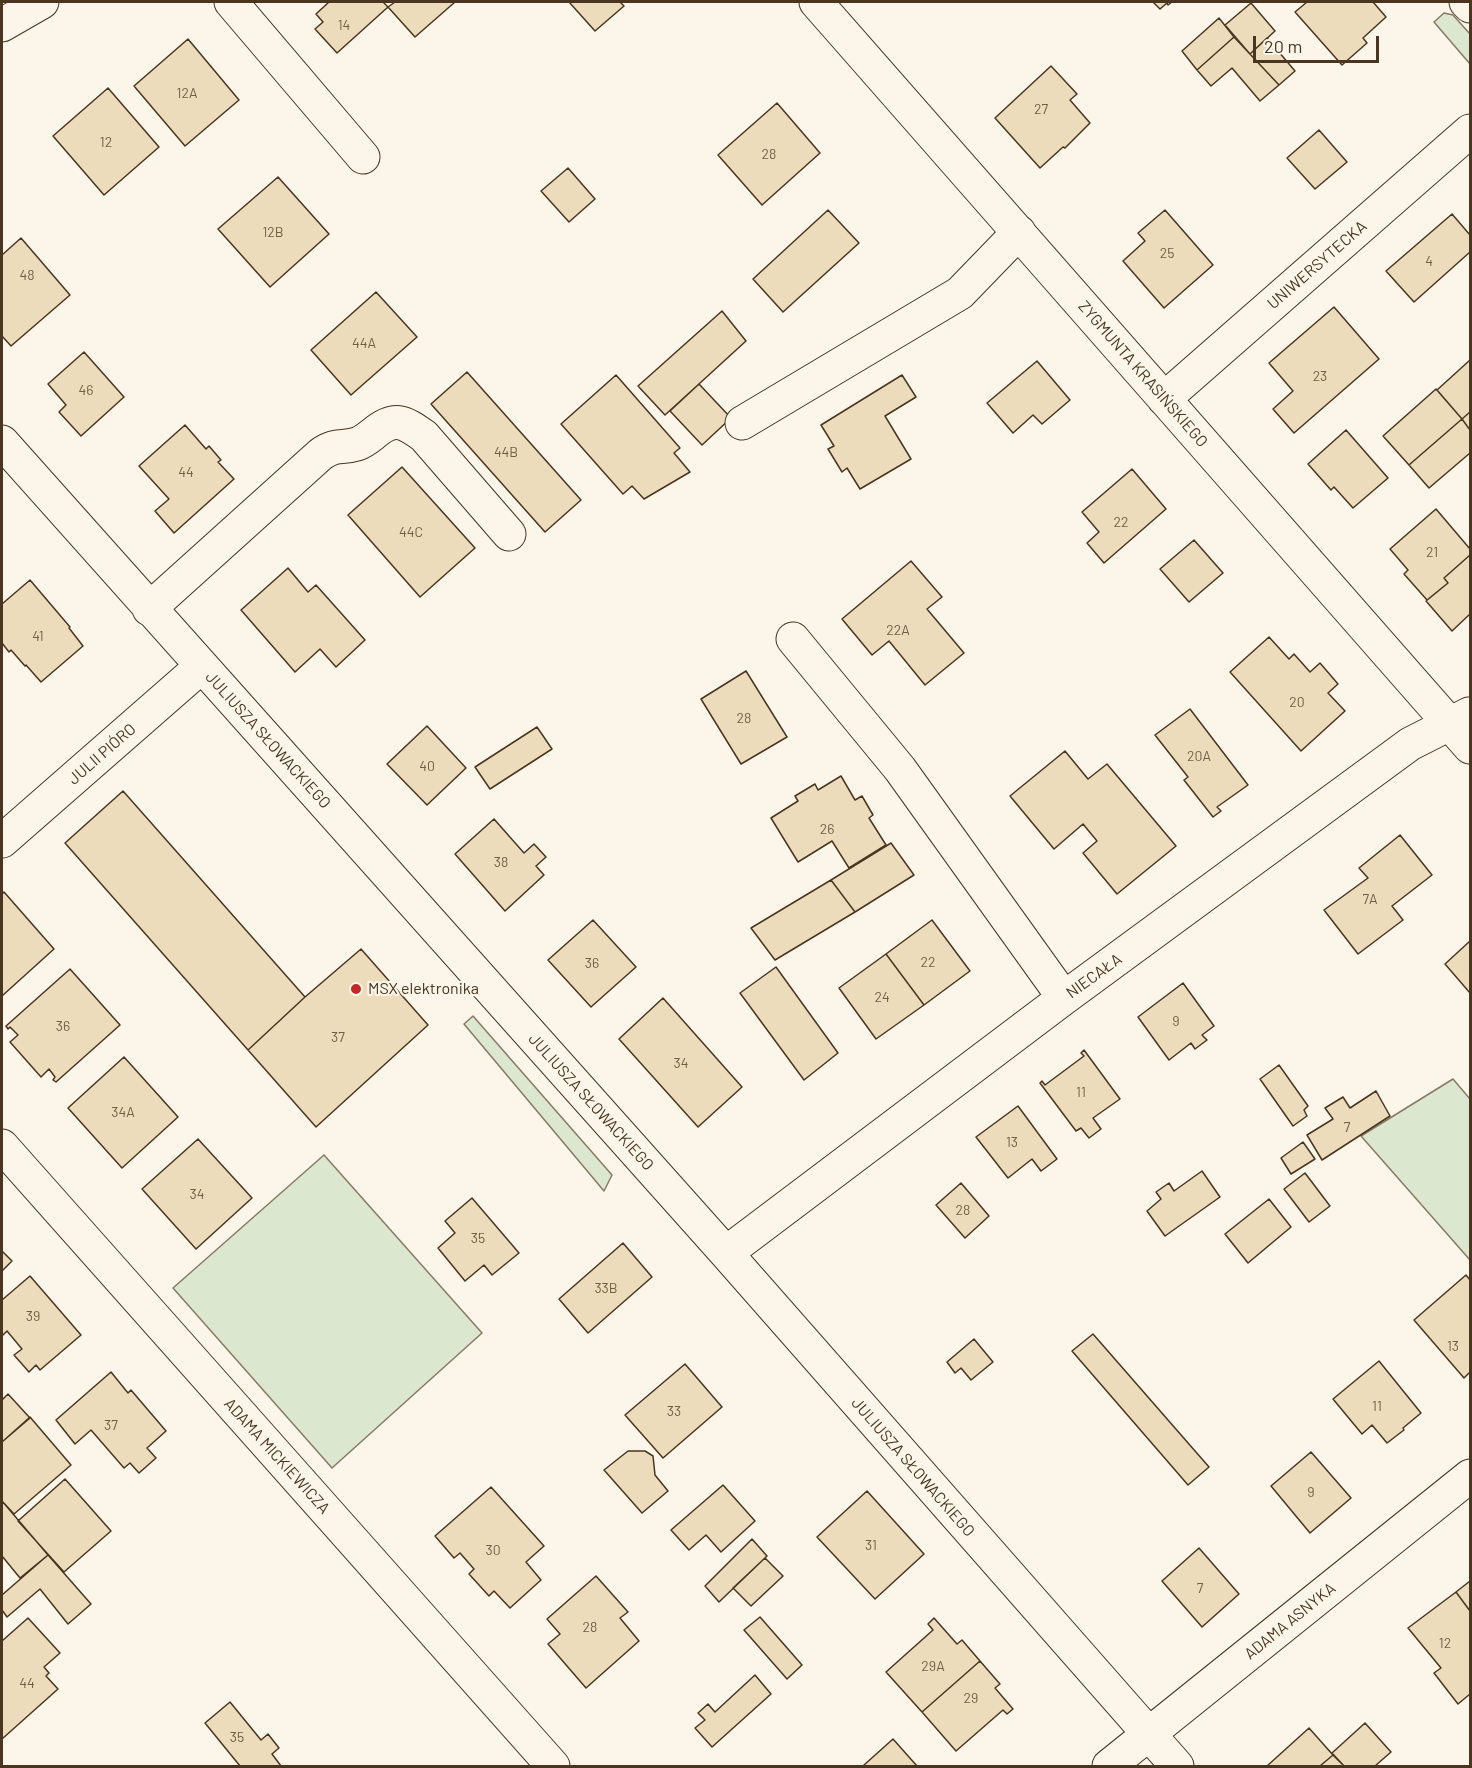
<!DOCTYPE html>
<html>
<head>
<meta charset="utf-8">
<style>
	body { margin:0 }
	#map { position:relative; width:1472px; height:1768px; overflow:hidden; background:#fbf6e9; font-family:Barlow,sans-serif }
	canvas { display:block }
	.frame { position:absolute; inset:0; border:3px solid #4a3520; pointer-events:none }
	.scale { position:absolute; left:1253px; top:36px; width:126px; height:27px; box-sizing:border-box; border:3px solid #4a3520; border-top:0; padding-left:8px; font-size:18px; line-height:21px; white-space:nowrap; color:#4a3520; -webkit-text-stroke:4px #fbf6e9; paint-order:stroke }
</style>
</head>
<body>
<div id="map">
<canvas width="1472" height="1768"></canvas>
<div class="frame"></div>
<div class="scale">20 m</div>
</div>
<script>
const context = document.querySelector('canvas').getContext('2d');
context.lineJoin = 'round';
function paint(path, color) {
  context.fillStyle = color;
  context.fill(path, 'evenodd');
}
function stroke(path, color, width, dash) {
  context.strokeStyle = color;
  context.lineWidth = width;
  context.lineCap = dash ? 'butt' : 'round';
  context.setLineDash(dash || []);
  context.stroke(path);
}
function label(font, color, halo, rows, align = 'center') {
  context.font = font + ' Barlow,sans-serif';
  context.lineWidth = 4.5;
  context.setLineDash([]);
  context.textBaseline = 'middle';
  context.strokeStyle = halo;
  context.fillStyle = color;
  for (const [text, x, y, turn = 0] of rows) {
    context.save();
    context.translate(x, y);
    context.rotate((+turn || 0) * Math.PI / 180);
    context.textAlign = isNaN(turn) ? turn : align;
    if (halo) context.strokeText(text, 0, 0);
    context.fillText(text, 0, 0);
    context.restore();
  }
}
const green = new Path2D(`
	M 1444,13 L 1453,15 L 1470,34 L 1470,64 L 1434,22 Z
	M 473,1016 L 612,1175 L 604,1191 L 464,1024 Z
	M 1453,1079 L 1470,1099 L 1470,1260 L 1361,1136 Z
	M 324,1155 L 482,1333 L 332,1468 L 173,1288 Z`);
paint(green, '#dce7d0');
stroke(green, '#887966', 1.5);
const building = new Path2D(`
	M 329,2 L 383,2 L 388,7 L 337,53 L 315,29 L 323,22 L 316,14 Z
	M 395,2 L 455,2 L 415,37 L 388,7 Z
	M 569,2 L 620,2 L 624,6 L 595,31 Z
	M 1153,2 L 1172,2 L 1168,5 L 1167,3 L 1160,9 Z
	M 1307,2 L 1373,2 L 1386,17 L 1363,38 L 1367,43 L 1342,65 L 1295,12 Z
	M 1251,3 L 1275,31 L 1250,54 L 1225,25 Z
	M 1219,18 L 1234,37 L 1197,70 L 1182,51 Z
	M 1234,37 L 1279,85 L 1260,101 L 1232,68 L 1211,86 L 1197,70 Z
	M 1267,38 L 1295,71 L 1279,85 L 1250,54 Z
	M 188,39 L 239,100 L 185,146 L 134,86 Z
	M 1051,66 L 1077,94 L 1070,100 L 1090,123 L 1065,148 L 1063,147 L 1040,168 L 995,118 Z
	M 108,88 L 159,147 L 104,195 L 53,136 Z
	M 777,103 L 820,153 L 762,205 L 718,155 Z
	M 1319,130 L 1347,162 L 1315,189 L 1287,158 Z
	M 568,168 L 595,199 L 569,222 L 541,191 Z
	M 278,177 L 329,234 L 270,287 L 218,229 Z
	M 828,210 L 859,243 L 783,312 L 753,279 Z
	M 1165,210 L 1213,265 L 1164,308 L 1123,261 L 1145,241 L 1138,233 Z
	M 1452,214 L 1470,235 L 1470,252 L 1414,302 L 1386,271 Z
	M 21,238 L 70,295 L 11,346 L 2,336 L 2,255 Z
	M 376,292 L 417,337 L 351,395 L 311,350 Z
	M 1334,307 L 1379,359 L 1294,433 L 1273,409 L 1293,391 L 1269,363 Z
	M 722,311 L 746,341 L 665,415 L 638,386 Z
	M 84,352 L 124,397 L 81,436 L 59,412 L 66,405 L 48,384 Z
	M 1470,360 L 1470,412 L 1462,419 L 1437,390 Z
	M 1037,361 L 1070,400 L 1042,424 L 1033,415 L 1013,433 L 987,403 Z
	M 467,372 L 581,500 L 545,532 L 431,404 Z
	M 616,375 L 680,448 L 674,453 L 690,472 L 644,499 L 632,486 L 623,494 L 561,424 Z
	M 902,375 L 916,397 L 885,416 L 911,459 L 860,489 L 847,468 L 842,472 L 828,449 L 834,446 L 821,425 Z
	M 699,384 L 731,418 L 702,445 L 670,411 Z
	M 1436,389 L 1462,419 L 1409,465 L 1383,436 Z
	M 1470,412 L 1470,430 L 1462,419 Z
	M 1462,419 L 1470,430 L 1470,453 L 1429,488 L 1409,465 Z
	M 185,425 L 206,449 L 209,446 L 221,460 L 218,462 L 234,479 L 174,533 L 155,511 L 169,499 L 139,466 Z
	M 1346,430 L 1388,478 L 1353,508 L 1334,487 L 1331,490 L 1308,464 Z
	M 402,467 L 475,548 L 420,597 L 348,515 Z
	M 1132,469 L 1166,509 L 1104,563 L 1087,543 L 1099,532 L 1082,512 Z
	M 1436,509 L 1470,549 L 1470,555 L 1444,578 L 1448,583 L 1427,600 L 1404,574 L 1408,570 L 1390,549 Z
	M 1194,540 L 1223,573 L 1189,602 L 1160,569 Z
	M 1470,555 L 1470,614 L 1452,631 L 1426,601 L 1448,583 L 1444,578 Z
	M 911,561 L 942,597 L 927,609 L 964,653 L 925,685 L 889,641 L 872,655 L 842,619 Z
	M 288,568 L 308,592 L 316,585 L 365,640 L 336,667 L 320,649 L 295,672 L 241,610 Z
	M 30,580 L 70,627 L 69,628 L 83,646 L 41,682 L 26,665 L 25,666 L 11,650 L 9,652 L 2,643 L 2,604 Z
	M 1269,637 L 1289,659 L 1294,654 L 1310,672 L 1320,663 L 1338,684 L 1328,693 L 1345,711 L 1301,751 L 1230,672 Z
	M 746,671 L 787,737 L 741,764 L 701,699 Z
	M 1190,709 L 1248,785 L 1217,807 L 1221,811 L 1213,817 L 1184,780 L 1188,777 L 1155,735 Z
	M 427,726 L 466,768 L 427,805 L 387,764 Z
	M 537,727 L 552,749 L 490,789 L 475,767 Z
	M 1065,751 L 1088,779 L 1107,764 L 1176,846 L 1117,894 L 1083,853 L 1097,841 L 1083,824 L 1054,849 L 1010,796 Z
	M 841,776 L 855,800 L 862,796 L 873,815 L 869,818 L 886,845 L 849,868 L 832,841 L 798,862 L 771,818 L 798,801 L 795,796 L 815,784 L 818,790 Z
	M 123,791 L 305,997 L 248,1050 L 65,843 Z
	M 494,819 L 524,853 L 534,844 L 546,857 L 536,866 L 544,875 L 505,911 L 455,854 Z
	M 1400,835 L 1432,875 L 1392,906 L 1403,920 L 1358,954 L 1324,910 L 1368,878 L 1359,868 Z
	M 891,843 L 914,875 L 855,912 L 831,880 Z
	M 831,880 L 855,912 L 775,960 L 751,928 Z
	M 4,892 L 54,949 L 2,996 L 2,894 Z
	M 593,920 L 636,967 L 591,1007 L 548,960 Z
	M 932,920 L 970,971 L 924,1005 L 886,954 Z
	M 1470,941 L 1470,993 L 1445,964 Z
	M 361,949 L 428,1025 L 316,1127 L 248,1050 L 305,997 Z
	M 886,954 L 924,1005 L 876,1039 L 839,988 Z
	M 776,967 L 838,1053 L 804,1080 L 740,993 Z
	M 70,969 L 120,1025 L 56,1082 L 53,1080 L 55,1077 L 49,1069 L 41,1077 L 10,1042 L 18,1035 L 10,1027 L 8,1029 L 6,1026 Z
	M 1183,983 L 1214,1026 L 1202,1035 L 1207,1040 L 1195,1049 L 1191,1043 L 1169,1060 L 1138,1017 Z
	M 663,998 L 742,1087 L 698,1127 L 619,1039 Z
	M 1084,1050 L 1120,1099 L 1093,1118 L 1101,1129 L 1089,1138 L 1081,1128 L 1076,1131 L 1040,1083 L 1042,1081 L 1045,1085 L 1084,1056 L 1081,1053 Z
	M 124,1057 L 178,1117 L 122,1168 L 68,1108 Z
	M 1279,1065 L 1308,1106 L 1304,1110 L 1307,1116 L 1293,1126 L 1260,1079 Z
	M 1376,1091 L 1390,1116 L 1322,1160 L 1307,1135 L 1333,1119 L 1325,1108 L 1343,1097 L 1350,1108 Z
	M 1018,1106 L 1057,1159 L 1041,1171 L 1032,1159 L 1008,1178 L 976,1137 Z
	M 198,1139 L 252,1198 L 196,1249 L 142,1189 Z
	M 1303,1142 L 1315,1159 L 1291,1174 L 1281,1158 Z
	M 1202,1171 L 1220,1197 L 1165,1236 L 1147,1211 L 1161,1199 L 1156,1192 L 1169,1183 L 1174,1191 Z
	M 1305,1173 L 1330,1206 L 1309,1222 L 1284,1189 Z
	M 961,1183 L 989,1216 L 965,1238 L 936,1205 Z
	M 472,1198 L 519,1253 L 492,1275 L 484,1265 L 465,1281 L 438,1248 L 455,1233 L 445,1221 Z
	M 1269,1199 L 1291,1227 L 1248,1263 L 1225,1234 Z
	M 623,1243 L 652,1277 L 588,1333 L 559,1299 Z
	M 2,1251 L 12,1261 L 2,1271 Z
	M 1466,1275 L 1470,1280 L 1470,1372 L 1464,1378 L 1414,1320 Z
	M 30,1276 L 81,1335 L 40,1370 L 36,1365 L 29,1372 L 14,1355 L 22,1349 L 7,1331 L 2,1336 L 2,1300 Z
	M 1093,1334 L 1209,1467 L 1188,1485 L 1072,1351 Z
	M 974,1339 L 993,1362 L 971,1380 L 961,1368 L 955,1373 L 947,1362 Z
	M 1379,1361 L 1421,1413 L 1403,1428 L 1404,1430 L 1387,1443 L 1372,1425 L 1362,1434 L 1333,1399 Z
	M 685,1364 L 722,1407 L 663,1458 L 625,1415 Z
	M 111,1372 L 128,1393 L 131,1390 L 166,1431 L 147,1448 L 156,1458 L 139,1473 L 130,1463 L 124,1468 L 91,1430 L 75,1444 L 56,1420 Z
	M 8,1394 L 30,1418 L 2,1442 L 2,1400 Z
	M 30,1417 L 71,1465 L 14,1514 L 2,1501 L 2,1442 Z
	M 628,1451 L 645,1451 L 653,1456 L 655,1475 L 668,1491 L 642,1513 L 604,1470 Z
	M 1311,1452 L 1351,1498 L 1310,1533 L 1271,1486 Z
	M 65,1479 L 111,1531 L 64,1572 L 18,1521 Z
	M 723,1485 L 755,1521 L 721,1552 L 706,1535 L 689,1550 L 671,1530 Z
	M 491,1487 L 544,1546 L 526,1562 L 541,1580 L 510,1608 L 494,1591 L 489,1596 L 469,1574 L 474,1569 L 460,1553 L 454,1558 L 435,1536 Z
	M 867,1491 L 924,1554 L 875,1599 L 817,1537 Z
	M 2,1501 L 48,1555 L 20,1578 L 2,1556 Z
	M 752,1539 L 767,1556 L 719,1602 L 705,1586 Z
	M 1199,1548 L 1239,1594 L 1202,1627 L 1162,1581 Z
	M 48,1555 L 91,1604 L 68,1624 L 40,1589 L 7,1617 L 2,1610 L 2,1595 Z
	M 765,1558 L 783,1576 L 751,1606 L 733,1588 Z
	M 596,1576 L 628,1612 L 620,1618 L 639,1641 L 586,1688 L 548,1644 L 560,1634 L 547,1619 Z
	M 1470,1581 L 1470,1611 L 1456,1592 Z
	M 1456,1592 L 1470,1611 L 1470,1694 L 1458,1704 L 1434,1673 L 1441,1668 L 1408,1628 Z
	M 760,1617 L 802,1665 L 787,1679 L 744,1630 Z
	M 28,1618 L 60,1653 L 44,1667 L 49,1673 L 46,1676 L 58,1689 L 2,1739 L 2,1641 Z
	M 934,1618 L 957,1644 L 962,1640 L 980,1661 L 922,1712 L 886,1672 L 933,1630 L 928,1624 Z
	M 980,1661 L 1000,1684 L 995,1688 L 1013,1709 L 1007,1714 L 1003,1710 L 956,1751 L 922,1712 Z
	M 755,1675 L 771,1694 L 712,1747 L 695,1728 L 705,1720 L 698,1713 L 708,1704 L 715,1712 Z
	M 230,1702 L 261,1740 L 268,1734 L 279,1748 L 272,1754 L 281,1766 L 240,1766 L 205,1723 Z
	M 1365,1723 L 1391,1752 L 1375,1766 L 1344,1766 L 1332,1753 Z
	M 1309,1728 L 1333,1755 L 1320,1766 L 1267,1766 Z
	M 893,1739 L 917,1766 L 865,1766 L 864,1765 Z
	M 1333,1755 L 1344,1766 L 1320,1766 Z`);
paint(building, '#ecdcbc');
stroke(building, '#4a3520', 1.5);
const minor = new Path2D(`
	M 231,2 L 363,157
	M 816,2 L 1470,747
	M 1466,2 L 1470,6
	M 2,25 L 42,2
	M 1164,399 L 1470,131
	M 742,423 L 960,293 L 1019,232
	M 2,442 L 726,1253 L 1177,1766
	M 149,609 L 321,454 C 337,443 341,449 357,444 C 363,442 368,438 373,434 C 394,416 403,421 424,436 L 509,534
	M 793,639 L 900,769 L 1064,998
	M 2,841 L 202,666
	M 2,1146 L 553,1766
	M 726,1253 L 1064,998 L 1410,744 L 1469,714
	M 1109,1766 L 1470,1476`);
stroke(minor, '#4a3520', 35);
stroke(minor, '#fbf6e9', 33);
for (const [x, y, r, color] of [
	[356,989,6,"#c62828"]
]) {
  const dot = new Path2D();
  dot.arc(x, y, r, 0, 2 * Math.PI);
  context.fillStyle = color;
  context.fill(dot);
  stroke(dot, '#fbf6e9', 2);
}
label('14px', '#725f47', null, [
	["14",344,25],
	["12A",187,93],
	["27",1041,109],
	["12",106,142],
	["28",769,154],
	["12B",273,232],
	["25",1167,253],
	["4",1429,261],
	["48",27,275],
	["44A",364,343],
	["23",1320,376],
	["46",86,390],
	["44B",506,452],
	["44",186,472],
	["22",1121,522],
	["44C",411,532],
	["21",1432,552],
	["22A",898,630],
	["41",38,636],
	["20",1297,702],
	["28",744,718],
	["20A",1199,756],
	["40",427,766],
	["26",827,829],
	["38",501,862],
	["7A",1370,899],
	["22",928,962],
	["36",592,963],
	["24",882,997],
	["9",1176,1021],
	["36",63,1026],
	["37",338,1037],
	["34",681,1063],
	["11",1081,1092],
	["34A",123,1112],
	["7",1347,1127],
	["13",1012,1142],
	["34",197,1194],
	["28",963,1210],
	["35",478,1238],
	["33B",606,1288],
	["39",33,1316],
	["13",1453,1346],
	["11",1377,1406],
	["33",674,1411],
	["37",111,1425],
	["9",1311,1492],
	["31",871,1545],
	["30",493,1550],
	["7",1200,1588],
	["28",590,1627],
	["12",1445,1643],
	["29A",933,1666],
	["44",27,1683],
	["29",971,1698],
	["35",237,1737]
]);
label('16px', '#4a3520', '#fbf6e9', [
	["UNIWERSYTECKA",1317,265,-41],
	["ZYGMUNTA KRASIŃSKIEGO",1143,374,49],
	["JULIUSZA SŁOWACKIEGO",268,740,48],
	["JULII PIÓRO",102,754,-41],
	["NIECAŁA",1094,976,-36],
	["JULIUSZA SŁOWACKIEGO",591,1102,48],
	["ADAMA MICKIEWICZA",277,1456,48],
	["JULIUSZA SŁOWACKIEGO",913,1467,49],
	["ADAMA ASNYKA",1290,1621,-39]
]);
label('16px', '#4a3520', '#fbf6e9', [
	["MSX elektronika",368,989]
], 'left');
</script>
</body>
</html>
